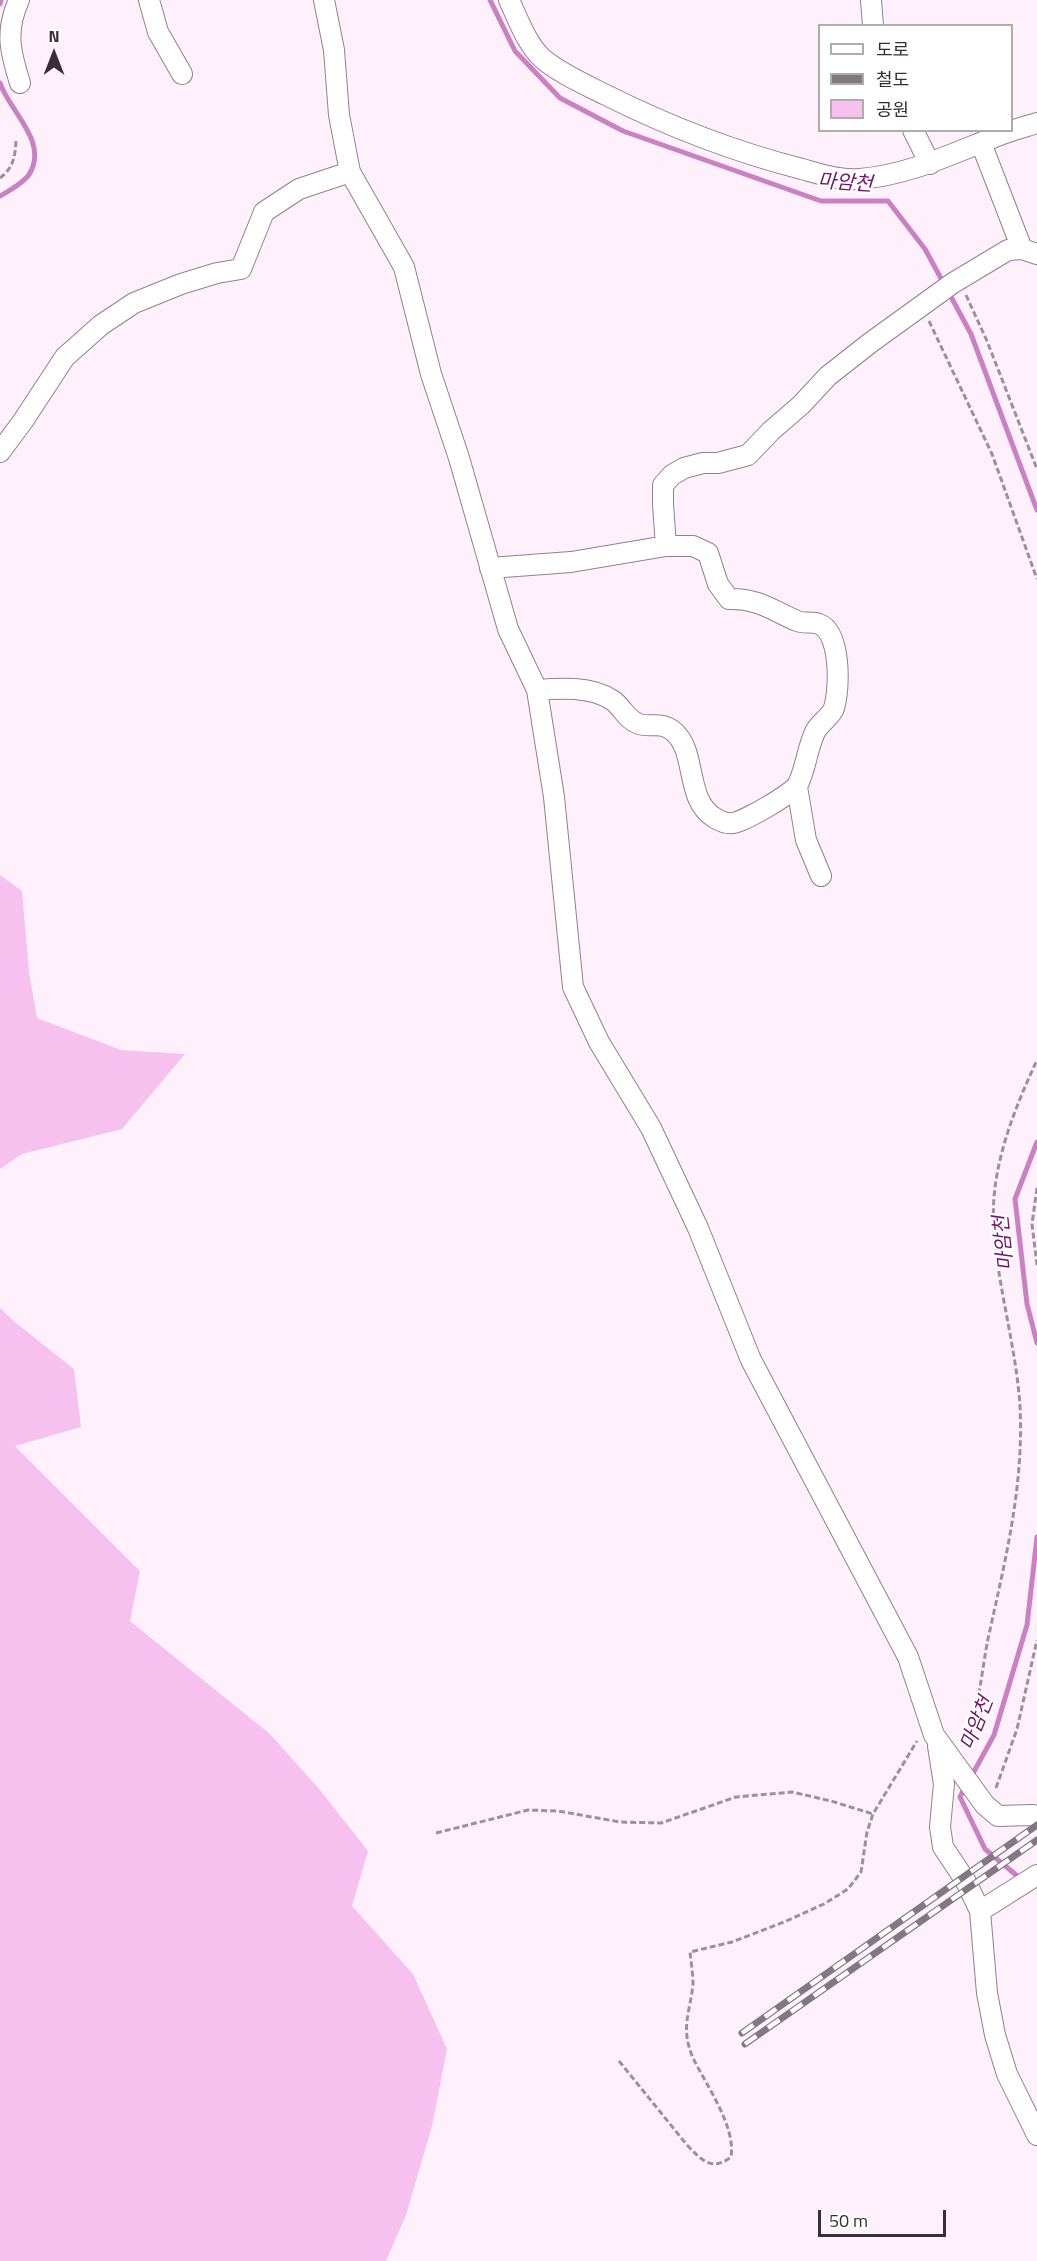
<!DOCTYPE html>
<html>
<head>
<meta charset="utf-8">
<style>
	body { margin:0 }
	#map { position:relative; width:1037px; height:2261px; overflow:hidden; background:#fef1fc; font-family:"Titillium Web","Noto Sans KR",sans-serif }
	canvas { display:block }
	.legend { position:absolute; left:818px; top:24px; width:195px; height:108px; box-sizing:border-box; background:#fff; border:2px solid #afacaf; margin:0; padding:8px 10px; list-style:none; font-size:18px; color:#372f36 }
	.legend li { display:flex; align-items:center; gap:12px; height:30px }
	.legend b { width:30px; border:2px solid #afacaf }
	.north { position:absolute; left:24px; top:24px; width:60px; height:60px; -webkit-text-stroke:4px #fff; paint-order:stroke; rotate:0deg; font-size:16px; font-weight:700; line-height:24px; text-align:center; color:#372f36 }
	.north::after { content:''; display:block; margin:auto; width:21px; height:27px; background:#372f36; clip-path:polygon(50% 0,100% 100%,50% 72%,0 100%) }
	.scale { position:absolute; left:818px; top:2210px; width:128px; height:27px; box-sizing:border-box; border:3px solid #372f36; border-top:0; padding-left:8px; font-size:18px; line-height:21px; white-space:nowrap; color:#372f36; -webkit-text-stroke:4px #fff; paint-order:stroke }
</style>
</head>
<body>
<div id="map">
<canvas width="1037" height="2261"></canvas>
<ul class="legend">
<li><b style="height:8px;background:#fff"></b>도로</li>
<li><b style="height:8px;background:#817880"></b>철도</li>
<li><b style="height:16px;background:#f6c0ef"></b>공원</li>
</ul>
<div class="north">N</div>
<div class="scale">50 m</div>
</div>
<script>
const context = document.querySelector('canvas').getContext('2d');
context.lineJoin = 'round';
function paint(path, color) {
  context.fillStyle = color;
  context.fill(path, 'evenodd');
}
function stroke(path, color, width, dash) {
  context.strokeStyle = color;
  context.lineWidth = width;
  context.lineCap = dash ? 'butt' : 'round';
  context.setLineDash(dash || []);
  context.stroke(path);
}
function label(font, color, halo, rows, align = 'center') {
  context.font = font + ' "Titillium Web","Noto Sans KR",sans-serif';
  context.lineWidth = 5;
  context.setLineDash([]);
  context.textBaseline = 'middle';
  context.strokeStyle = halo;
  context.fillStyle = color;
  for (const [text, x, y, turn = 0] of rows) {
    context.save();
    context.translate(x, y);
    context.rotate((+turn || 0) * Math.PI / 180);
    context.textAlign = isNaN(turn) ? turn : align;
    if (halo) context.strokeText(text, 0, 0);
    context.fillText(text, 0, 0);
    context.restore();
  }
}
paint(new Path2D(`
	M 0,875 L 22,891 L 29,972 L 37,1018 L 121,1050 L 185,1054 L 122,1129 L 22,1154 L 0,1169 Z
	M 0,1308 L 16,1323 L 74,1369 L 81,1427 L 15,1446 L 140,1571 L 130,1621 L 270,1734 L 320,1790 L 368,1851 L 352,1906 L 413,1974 L 447,2049 L 432,2126 L 406,2215 L 386,2261 L 0,2261 Z`), '#f6c0ef');
stroke(new Path2D(`
	M 490,0 L 515,51 L 560,98 L 623,131 L 821,201 L 888,201 L 925,249 L 944,284
	M 0,4 L 1,0
	M 0,83 C 10,112 48,141 30,173 C 25,182 9,191 0,196
	M 949,293 L 971,334 L 1037,510
	M 1037,1142 L 1015,1199 L 1027,1304 L 1037,1343
	M 971,1777 L 994,1735 L 1027,1625 L 1037,1537
	M 966,1785 L 960,1797 L 985,1849 L 1022,1880`), '#cb80c3', 5);
const minor = new Path2D(`
	M 19,0 C 5,31 10,51 20,83
	M 149,0 L 158,32 L 182,74
	M 324,0 L 334,50 L 339,115 L 350,172 L 404,267 L 431,374 L 459,458 L 508,629 L 537,690 L 554,797 L 573,987 L 599,1042 L 651,1128 L 698,1228 L 751,1360 L 908,1657 L 934,1735 L 985,1805 L 998,1816 L 1033,1815 L 1037,1817
	M 509,0 C 518,19 527,45 543,59 C 561,74 586,85 606,95 C 668,126 735,152 802,169 C 820,174 841,181 860,179 C 907,175 947,156 990,139 C 1005,132 1021,128 1037,123
	M 871,0 L 873,26
	M 913,130 L 930,164
	M 981,143 L 1022,249
	M 0,452 L 23,421 L 65,357 L 101,325 L 134,303 L 181,284 L 217,273 L 241,269 L 264,212 L 299,189 L 350,172
	M 490,568 L 571,562 L 666,546 L 663,504 L 663,485 L 672,475 L 684,468 L 703,463 L 718,463 L 748,455 L 771,431 L 801,405 L 828,376 L 870,343 L 953,283 L 1008,250 L 1022,249 L 1037,254
	M 537,690 C 560,688 591,686 612,700 C 623,707 625,719 639,724 C 651,728 660,721 673,731 C 698,751 684,800 715,818 C 720,821 727,824 733,823 C 743,822 794,793 798,784 C 806,768 807,749 815,732 C 819,723 831,717 834,708 C 840,688 841,632 819,624 C 812,621 804,624 797,621 C 772,610 757,598 729,599 L 718,584 L 708,553 L 693,546 L 666,546
	M 797,787 L 806,840 L 821,876
	M 938,1746 L 944,1784 L 940,1827 L 943,1847 L 965,1880 L 980,1911 L 987,1993 L 995,2035 L 1007,2074 L 1037,2135
	M 980,1911 L 1037,1875`);
stroke(minor, '#927f8f', 22);
stroke(new Path2D(`
	M 0,178 C 13,168 15,158 16,141
	M 966,295 L 987,341 L 1037,469
	M 929,321 L 992,454 L 1037,579
	M 1037,1188 L 1032,1224 L 1037,1265
	M 963,1746 C 979,1713 981,1674 988,1639 C 1005,1561 1024,1487 1020,1406 C 1016,1346 998,1289 994,1230 C 989,1171 1013,1112 1037,1060
	M 996,1788 L 1017,1729 L 1037,1640
	M 436,1833 L 528,1810 L 558,1811 L 620,1822 L 661,1823 L 736,1797 L 792,1792 L 831,1801 L 873,1814
	M 619,2061 L 687,2145 C 702,2160 711,2172 731,2157 C 736,2126 706,2085 693,2058 C 680,2027 690,2014 693,1984 C 693,1974 691,1962 690,1952 L 732,1942 L 784,1922 L 824,1904 L 848,1889 L 861,1872 L 867,1832 L 873,1814 L 917,1741`), '#9b919a', 3, [6, 3]);
stroke(minor, '#fff', 20);
const rail = new Path2D(`
	M 742,2033 L 1037,1825
	M 745,2044 L 1037,1840`);
stroke(rail, '#817880', 7);
stroke(rail, '#fff', 4.5, [14]);
label('italic 20px', '#71146b', '#fff', [
	["마암천",845,184,4],
	["마암천",1005,1243,-96],
	["마암천",978,1724,-68]
]);
</script>
</body>
</html>
